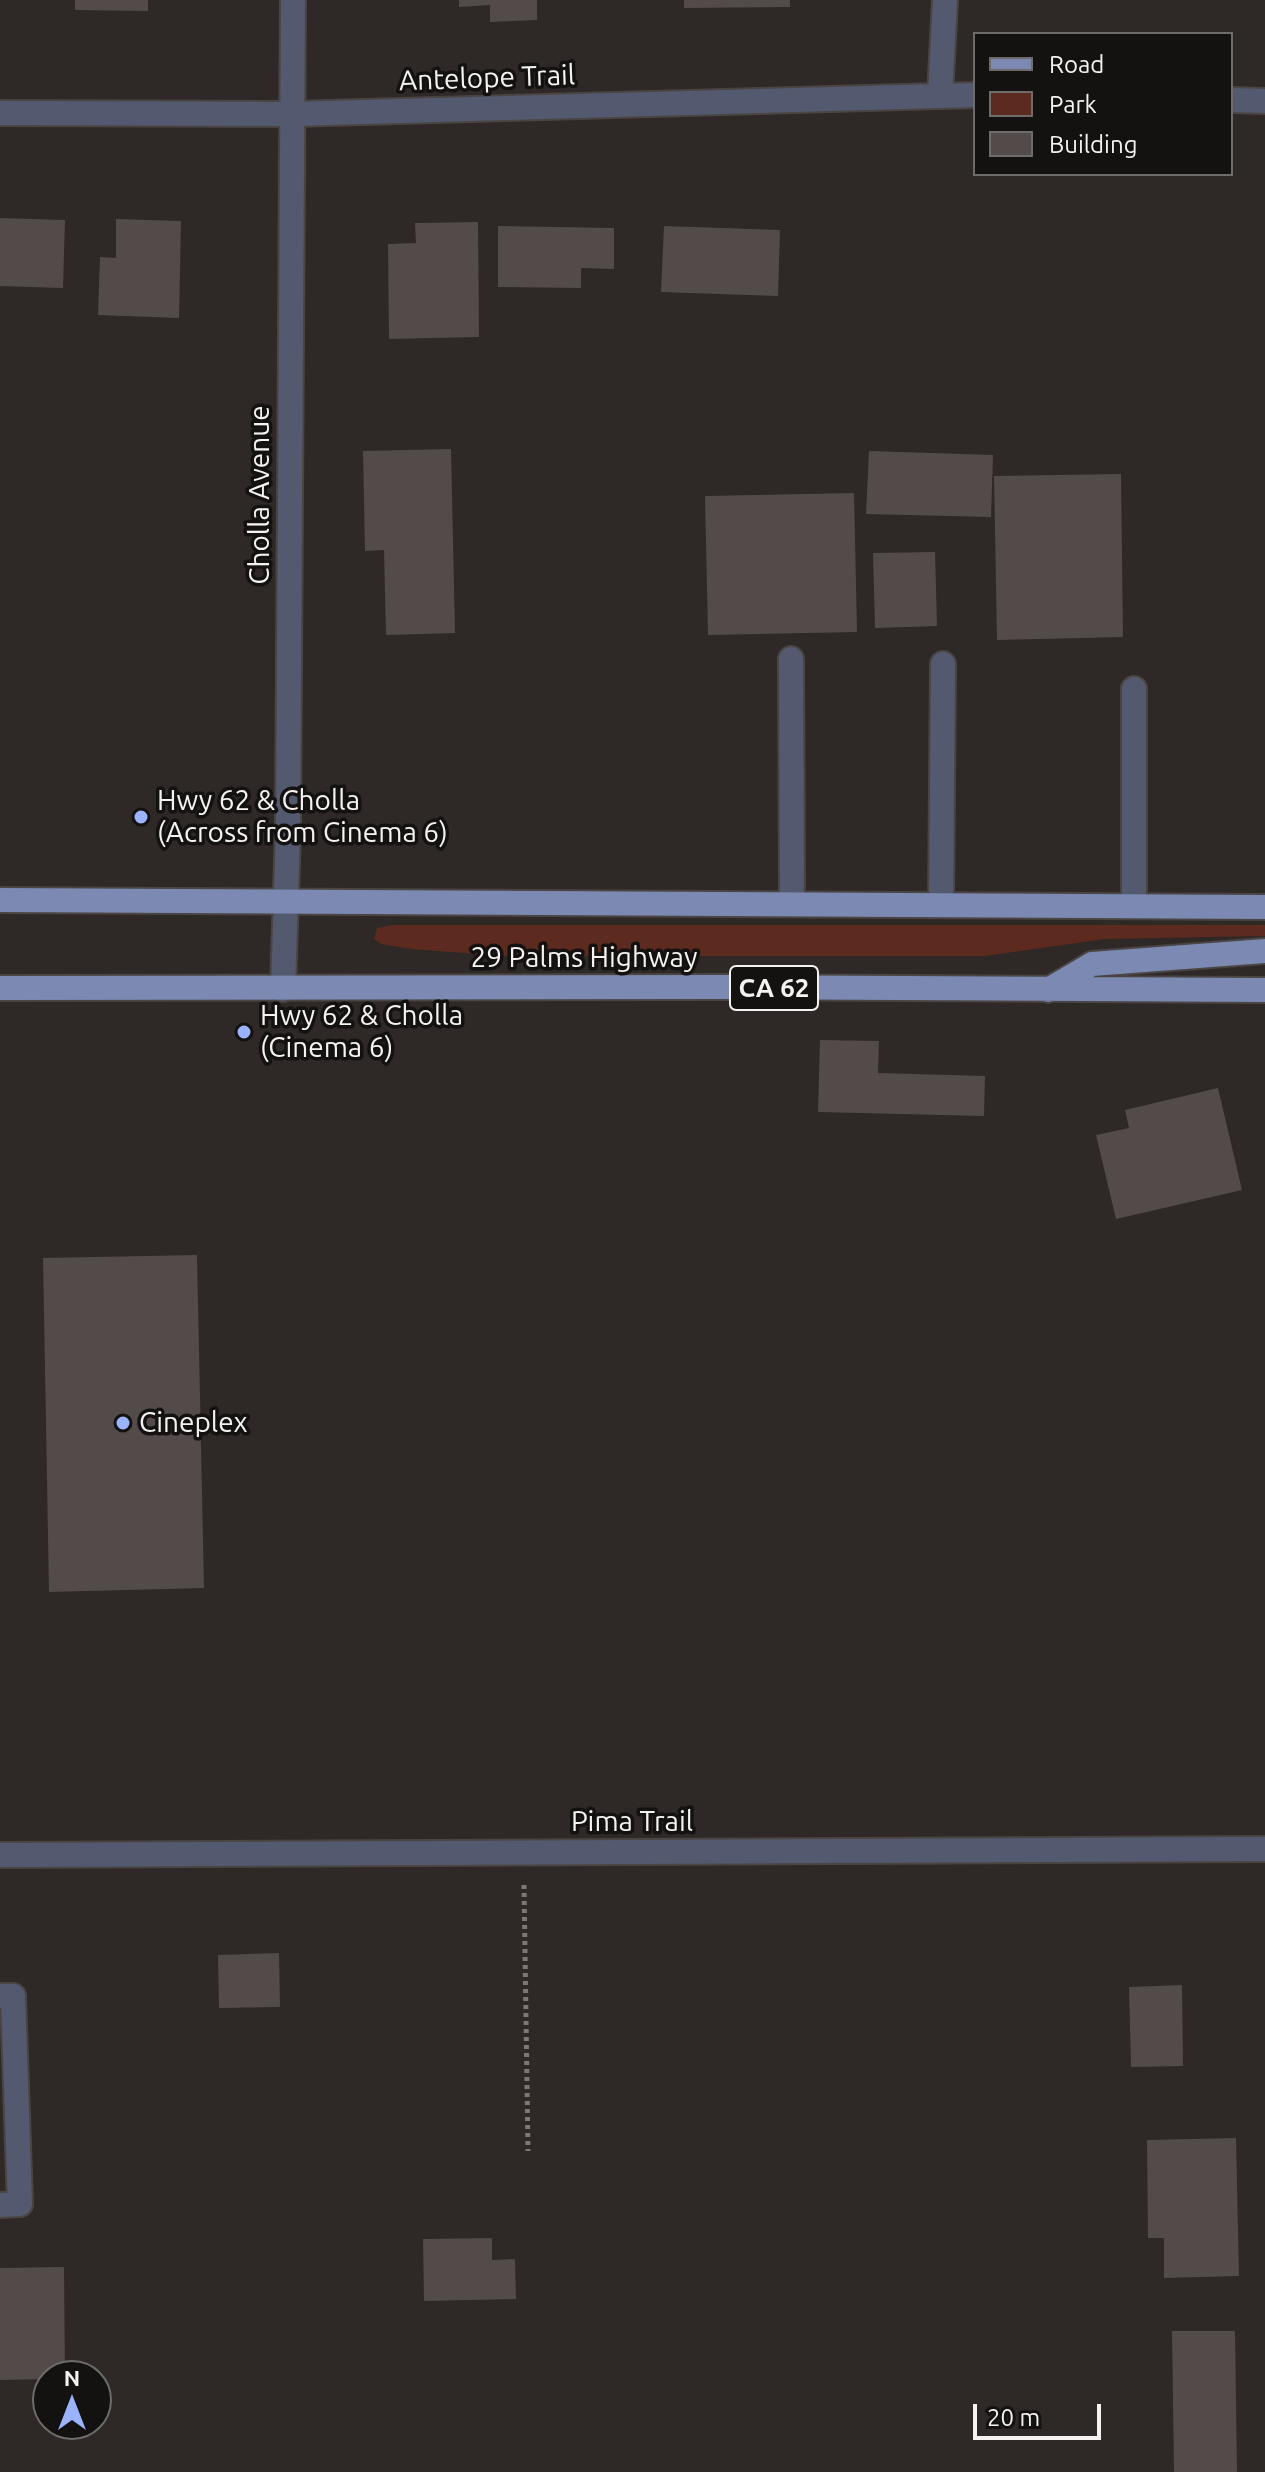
<!DOCTYPE html>
<html>
<head>
<meta charset="utf-8">
<style>
	body { margin:0 }
	#map { position:relative; width:1265px; height:2472px; overflow:hidden; background:#2e2826; font-family:Ubuntu,sans-serif }
	canvas { display:block }
	.legend { position:absolute; left:973px; top:32px; width:260px; height:144px; box-sizing:border-box; background:#141211; border:2px solid #6e6c6b; margin:0; padding:10px 14px; list-style:none; font-size:24px; color:#f6f2f1 }
	.legend li { display:flex; align-items:center; gap:16px; height:40px }
	.legend b { width:40px; border:2px solid #6e6c6b }
	.north { position:absolute; left:32px; top:2360px; width:80px; height:80px; box-sizing:border-box; background:#141211; border:2px solid #6e6c6b; border-radius:50%; rotate:0deg; font-size:22px; font-weight:700; line-height:32px; text-align:center; color:#f6f2f1 }
	.north::after { content:''; display:block; margin:auto; width:28px; height:36px; background:#9cb4fd; clip-path:polygon(50% 0,100% 100%,50% 72%,0 100%) }
	.scale { position:absolute; left:973px; top:2404px; width:128px; height:36px; box-sizing:border-box; border:4px solid #f6f2f1; border-top:0; padding-left:10px; font-size:24px; line-height:28px; white-space:nowrap; color:#f6f2f1; -webkit-text-stroke:6px #141211; paint-order:stroke }
</style>
</head>
<body>
<div id="map">
<canvas width="1265" height="2472"></canvas>
<ul class="legend">
<li><b style="height:10px;background:#7b89b3"></b>Road</li>
<li><b style="height:22px;background:#5c2a1e"></b>Park</li>
<li><b style="height:22px;background:#524b49"></b>Building</li>
</ul>
<div class="north">N</div>
<div class="scale">20 m</div>
</div>
<script>
const context = document.querySelector('canvas').getContext('2d');
context.lineJoin = 'round';
function paint(path, color) {
  context.fillStyle = color;
  context.fill(path, 'evenodd');
}
function stroke(path, color, width, dash) {
  context.strokeStyle = color;
  context.lineWidth = width;
  context.lineCap = dash ? 'butt' : 'round';
  context.setLineDash(dash || []);
  context.stroke(path);
}
function label(font, color, halo, rows, align = 'center') {
  context.font = font + ' Ubuntu,sans-serif';
  context.lineWidth = 7;
  context.setLineDash([]);
  context.textBaseline = 'middle';
  context.strokeStyle = halo;
  context.fillStyle = color;
  for (const [text, x, y, turn = 0] of rows) {
    context.save();
    context.translate(x, y);
    context.rotate((+turn || 0) * Math.PI / 180);
    context.textAlign = isNaN(turn) ? turn : align;
    if (halo) context.strokeText(text, 0, 0);
    context.fillText(text, 0, 0);
    context.restore();
  }
}
paint(new Path2D(`
	M 392,925 L 1265,925 L 1265,936 L 1105,939 L 985,956 L 503,956 L 411,949 L 381,944 L 374,939 L 377,928 Z`), '#5c2a1e');
paint(new Path2D(`
	M 75,0 L 148,0 L 148,11 L 75,10 Z
	M 459,0 L 537,0 L 537,20 L 490,22 L 490,5 L 459,7 Z
	M 684,0 L 790,0 L 790,7 L 684,8 Z
	M 0,218 L 65,220 L 63,288 L 0,286 Z
	M 116,219 L 181,221 L 179,318 L 98,315 L 100,257 L 116,258 Z
	M 478,222 L 479,337 L 389,339 L 388,244 L 416,243 L 415,223 Z
	M 498,226 L 614,228 L 614,269 L 581,268 L 581,288 L 498,287 Z
	M 664,226 L 780,230 L 778,296 L 661,292 Z
	M 451,449 L 455,633 L 386,635 L 384,550 L 365,551 L 363,451 Z
	M 869,451 L 993,455 L 991,517 L 866,514 Z
	M 1121,474 L 1123,637 L 997,640 L 994,476 Z
	M 854,493 L 857,632 L 708,635 L 705,496 Z
	M 935,552 L 937,626 L 875,628 L 873,553 Z
	M 820,1040 L 879,1041 L 878,1073 L 985,1076 L 984,1116 L 818,1112 Z
	M 1218,1088 L 1242,1190 L 1116,1219 L 1096,1135 L 1129,1128 L 1125,1110 Z
	M 197,1255 L 204,1588 L 49,1592 L 43,1258 Z
	M 279,1953 L 280,2007 L 219,2008 L 218,1955 Z
	M 1182,1985 L 1183,2066 L 1131,2067 L 1129,1987 Z
	M 1236,2138 L 1239,2276 L 1164,2278 L 1164,2238 L 1148,2238 L 1147,2140 Z
	M 492,2238 L 492,2260 L 515,2259 L 516,2299 L 424,2301 L 423,2239 Z
	M 64,2267 L 65,2376 L 48,2376 L 48,2379 L 0,2380 L 0,2268 Z
	M 1172,2331 L 1235,2331 L 1237,2472 L 1174,2472 Z`), '#524b49');
const minor = new Path2D(`
	M 940,95 L 945,0
	M 1231,100 L 1265,101
	M 0,113 L 292,114 L 975,95
	M 791,659 L 792,904
	M 1134,689 L 1134,906
	M 941,905 L 943,664
	M 283,989 L 288,830 L 293,0
	M 0,1855 L 1265,1849
	M 0,1996 L 13,1996 L 20,2204 L 0,2205`);
const major = new Path2D(`
	M 0,900 L 1265,907
	M 0,988 L 720,987 L 1265,990
	M 1048,990 L 1092,964 L 1265,951`);
stroke(minor, '#4a4442', 28);
stroke(major, '#4a4442', 28);
stroke(new Path2D(`
	M 524,1885 L 528,2151`), '#7d7776', 5, [4, 4]);
stroke(minor, '#535a6f', 24);
stroke(major, '#7b89b3', 24);
for (const [x, y, r, color] of [
	[141,817,8,"#9cb4fd"],
	[244,1032,8,"#9cb4fd"],
	[123,1423,8,"#9cb4fd"]
]) {
  const dot = new Path2D();
  dot.arc(x, y, r, 0, 2 * Math.PI);
  context.fillStyle = color;
  context.fill(dot);
  stroke(dot, '#141211', 3);
}
for (const [x, y, w] of [
	[774,988,88]
]) {
  const box = new Path2D();
  box.roundRect(x - w / 2, y - 22, w, 44, 6);
  context.fillStyle = '#141211';
  context.fill(box);
  stroke(box, '#f6f2f1', 2);
}
label('bold 26px', '#f6f2f1', null, [
	["CA 62",774,988]
]);
label('28px', '#f6f2f1', '#141211', [
	["Antelope Trail",487,78,-2],
	["Cholla Avenue",260,495,-90],
	["29 Palms Highway",584,958],
	["Pima Trail",632,1822]
]);
label('28px', '#f6f2f1', '#141211', [
	["Hwy 62 & Cholla",157,801],
	["(Across from Cinema 6)",157,833],
	["Hwy 62 & Cholla",260,1016],
	["(Cinema 6)",260,1048],
	["Cineplex",139,1423]
], 'left');
</script>
</body>
</html>
